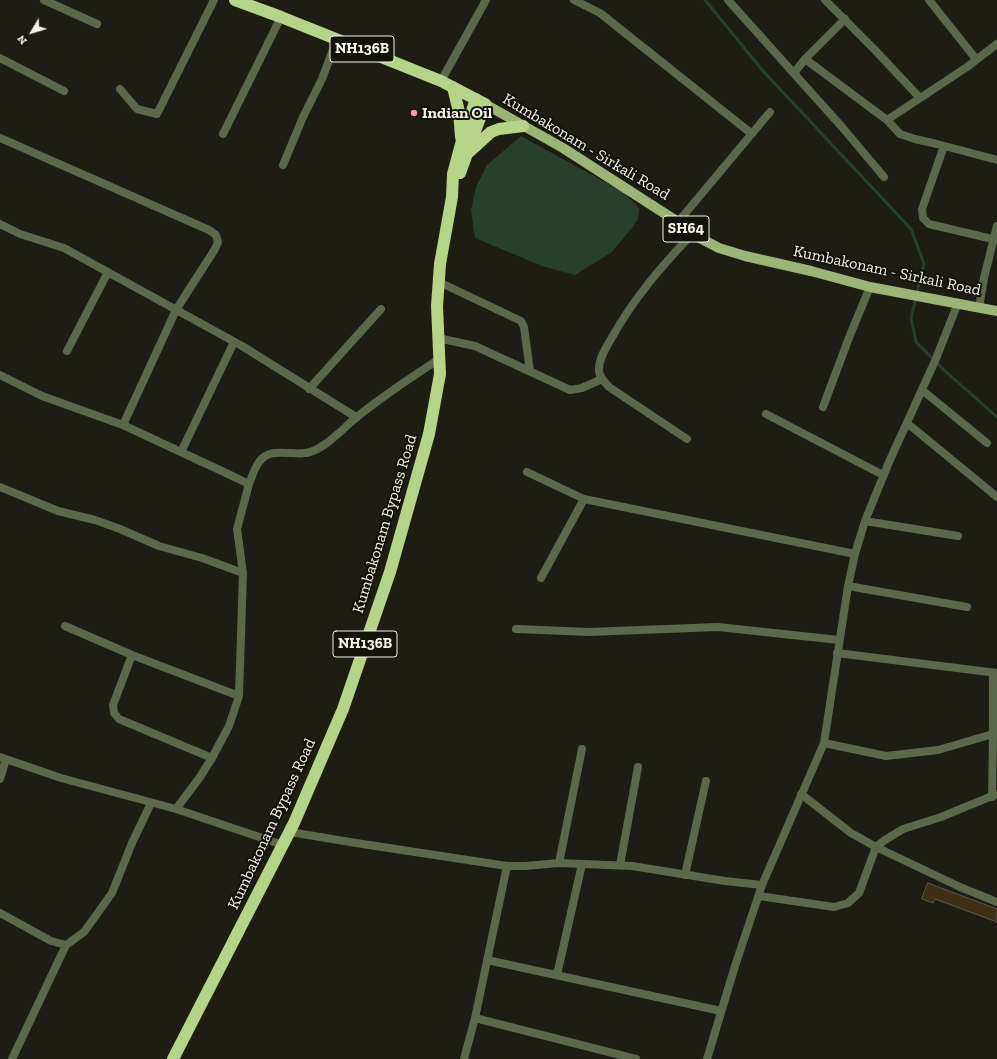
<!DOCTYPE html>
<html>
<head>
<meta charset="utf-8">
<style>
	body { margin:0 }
	#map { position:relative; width:997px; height:1059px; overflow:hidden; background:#1d1d13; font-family:"Zilla Slab",serif }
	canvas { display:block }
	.north { position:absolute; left:12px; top:12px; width:40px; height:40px; -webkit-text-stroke:3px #14130a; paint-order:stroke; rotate:232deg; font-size:11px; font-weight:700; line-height:16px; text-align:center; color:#f4f4ed }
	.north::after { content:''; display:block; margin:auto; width:14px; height:18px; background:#f4f4ed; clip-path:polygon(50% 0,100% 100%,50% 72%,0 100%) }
</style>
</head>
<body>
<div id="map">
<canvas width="997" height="1059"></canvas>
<div class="north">N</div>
</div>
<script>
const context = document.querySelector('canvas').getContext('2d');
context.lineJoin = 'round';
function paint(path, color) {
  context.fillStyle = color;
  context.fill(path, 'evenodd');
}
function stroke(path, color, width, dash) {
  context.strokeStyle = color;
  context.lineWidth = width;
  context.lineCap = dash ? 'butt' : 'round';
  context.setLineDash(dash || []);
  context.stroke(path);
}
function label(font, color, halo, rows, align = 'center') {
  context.font = font + ' "Zilla Slab",serif';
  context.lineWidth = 4;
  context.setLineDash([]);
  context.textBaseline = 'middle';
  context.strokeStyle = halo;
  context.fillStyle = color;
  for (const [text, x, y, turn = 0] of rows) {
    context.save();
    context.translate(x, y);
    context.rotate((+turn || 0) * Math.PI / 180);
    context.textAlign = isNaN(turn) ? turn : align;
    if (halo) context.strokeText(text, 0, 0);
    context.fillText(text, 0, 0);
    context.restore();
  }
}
paint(new Path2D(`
	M 521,136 L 623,192 L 639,208 L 638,219 L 632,228 L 612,252 L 575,275 L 542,266 L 475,238 L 471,210 L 476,187 L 487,165 Z`), '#27402b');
stroke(new Path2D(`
	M 705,0 L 763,71 L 911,229 L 924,264 L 911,318 L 916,342 L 945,371 L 997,417`), '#27402b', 3);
const building = new Path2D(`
	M 928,883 L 997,909 L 997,922 L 935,899 L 933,903 L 922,899 Z`);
paint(building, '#3e3014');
stroke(building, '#5e584e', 1);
stroke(new Path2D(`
	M 44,0 L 97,24
	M 574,0 L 600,13 L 752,134
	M 728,0 L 842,127 L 884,177
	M 825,0 L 874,49 L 920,98
	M 929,0 L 976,59
	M 0,58 L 64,91
	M 805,59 L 887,120 L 900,134 L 915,139 L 937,144 L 997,160
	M 794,73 L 805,59 L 845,19
	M 441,81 L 486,0
	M 120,89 L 137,109 L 157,114 L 214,0
	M 887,120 L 967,67 L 997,44
	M 223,134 L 281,17
	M 0,138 L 209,230 L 216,235 L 218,242 L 215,249 L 176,310 L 123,425
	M 944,146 L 922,209 L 923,218 L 929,224 L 997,240
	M 283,165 L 303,117 L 322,79 L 337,39
	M 678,222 L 770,112
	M 0,224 L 20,234 L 64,248 L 242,346 L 356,417
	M 439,282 L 521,321 L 524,327 L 530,371
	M 979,308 L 984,278 L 997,226
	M 438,338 L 475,346 L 570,390 L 582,388 L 602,379
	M 67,351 L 108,272
	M 0,375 L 42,396 L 123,425 L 226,473 L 249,484 C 252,477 254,469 259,462 C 272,444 295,459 313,451 C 330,444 343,428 357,417 C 382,396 411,378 439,359
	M 309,389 L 381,309
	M 922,390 L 987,443
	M 823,407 L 850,335 L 870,287
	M 766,414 L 883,475
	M 907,423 L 997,497
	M 687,439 L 609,387 C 605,382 598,376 599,369 C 599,358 606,348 611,339 C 634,298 660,268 692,234
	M 181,452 L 234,342
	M 527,472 L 584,499 L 855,554
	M 0,487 L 58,511 L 95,520 L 120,529 L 159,546 L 202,558 L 243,573
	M 865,521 L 958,536
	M 541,578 L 584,499
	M 848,586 L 967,607
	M 65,626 L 132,655 L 239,696
	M 516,629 L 589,632 L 718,627 L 839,640
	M 837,653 L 997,673
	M 132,655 L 113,705 L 114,713 L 119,719 L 212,758
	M 824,743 L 886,756 L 938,750 L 993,734
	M 0,757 L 61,778 L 176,809 L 283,845
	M 0,779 L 6,759
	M 801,794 L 851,833 L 876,847 L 960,887 L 997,902
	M 992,797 L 993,734 L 993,673
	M 176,809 L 200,777 L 212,758 L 229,726 L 239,696 L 243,573 L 237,529 L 249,484
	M 290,832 L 356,843 L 507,866 L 525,866 L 559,863 L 632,866 L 725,881 L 762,885
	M 559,863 L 582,749
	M 620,865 L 638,767
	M 685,875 L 706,781
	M 759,896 L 834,907 L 848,903 L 859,893 L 876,847 L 885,840 L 903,829 L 941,817 L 997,794
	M 0,913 L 51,941 L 66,945 L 84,932 L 112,893 L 132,843 L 151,803
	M 487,960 L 721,1011
	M 557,975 L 582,864
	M 475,1018 L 636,1059
	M 12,1059 L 66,945
	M 464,1059 L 475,1018 L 507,866
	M 707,1059 L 735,966 L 762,885 L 824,743 L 848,586 L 855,554 L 865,521 L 889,462 L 935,361 L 958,303`), '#5c684a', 8);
stroke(new Path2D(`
	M 485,104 L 563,148 L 678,222 L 692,234 L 719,248 L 745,256 L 811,271 L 870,287 L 997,311`), '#9cb576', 10);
stroke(new Path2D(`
	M 235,0 L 281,17 L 441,81 L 485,104 L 460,173
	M 453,87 L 459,112 L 461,137
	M 469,152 L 491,132 L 499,129 L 523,126
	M 173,1059 L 294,823 L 343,709 L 390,572 L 429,434 L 440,374 L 437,306 L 440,264 L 452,197 L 453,174 L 461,144 L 476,99`), '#b6d487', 12);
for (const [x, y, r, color] of [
	[414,113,4,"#fe8ebe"]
]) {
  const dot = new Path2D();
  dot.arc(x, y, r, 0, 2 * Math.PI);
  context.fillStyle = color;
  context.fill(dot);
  stroke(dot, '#14130a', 1.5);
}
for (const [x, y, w] of [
	[362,49,64],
	[686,229,46],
	[365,644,64]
]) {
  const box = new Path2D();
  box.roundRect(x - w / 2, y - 13, w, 26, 3);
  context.fillStyle = '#14130a';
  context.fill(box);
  stroke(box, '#f4f4ed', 1);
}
label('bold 15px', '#f4f4ed', null, [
	["NH136B",362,49],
	["SH64",686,229],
	["NH136B",365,644]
]);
label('bold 16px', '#f4f4ed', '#14130a', [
	["Indian Oil",422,113]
], 'left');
label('16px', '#f4f4ed', '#14130a', [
	["Kumbakonam - Sirkali Road",586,147,31],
	["Kumbakonam - Sirkali Road",887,271,12],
	["Kumbakonam Bypass Road",385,524,-73],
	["Kumbakonam Bypass Road",272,824,-65]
]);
</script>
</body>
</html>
